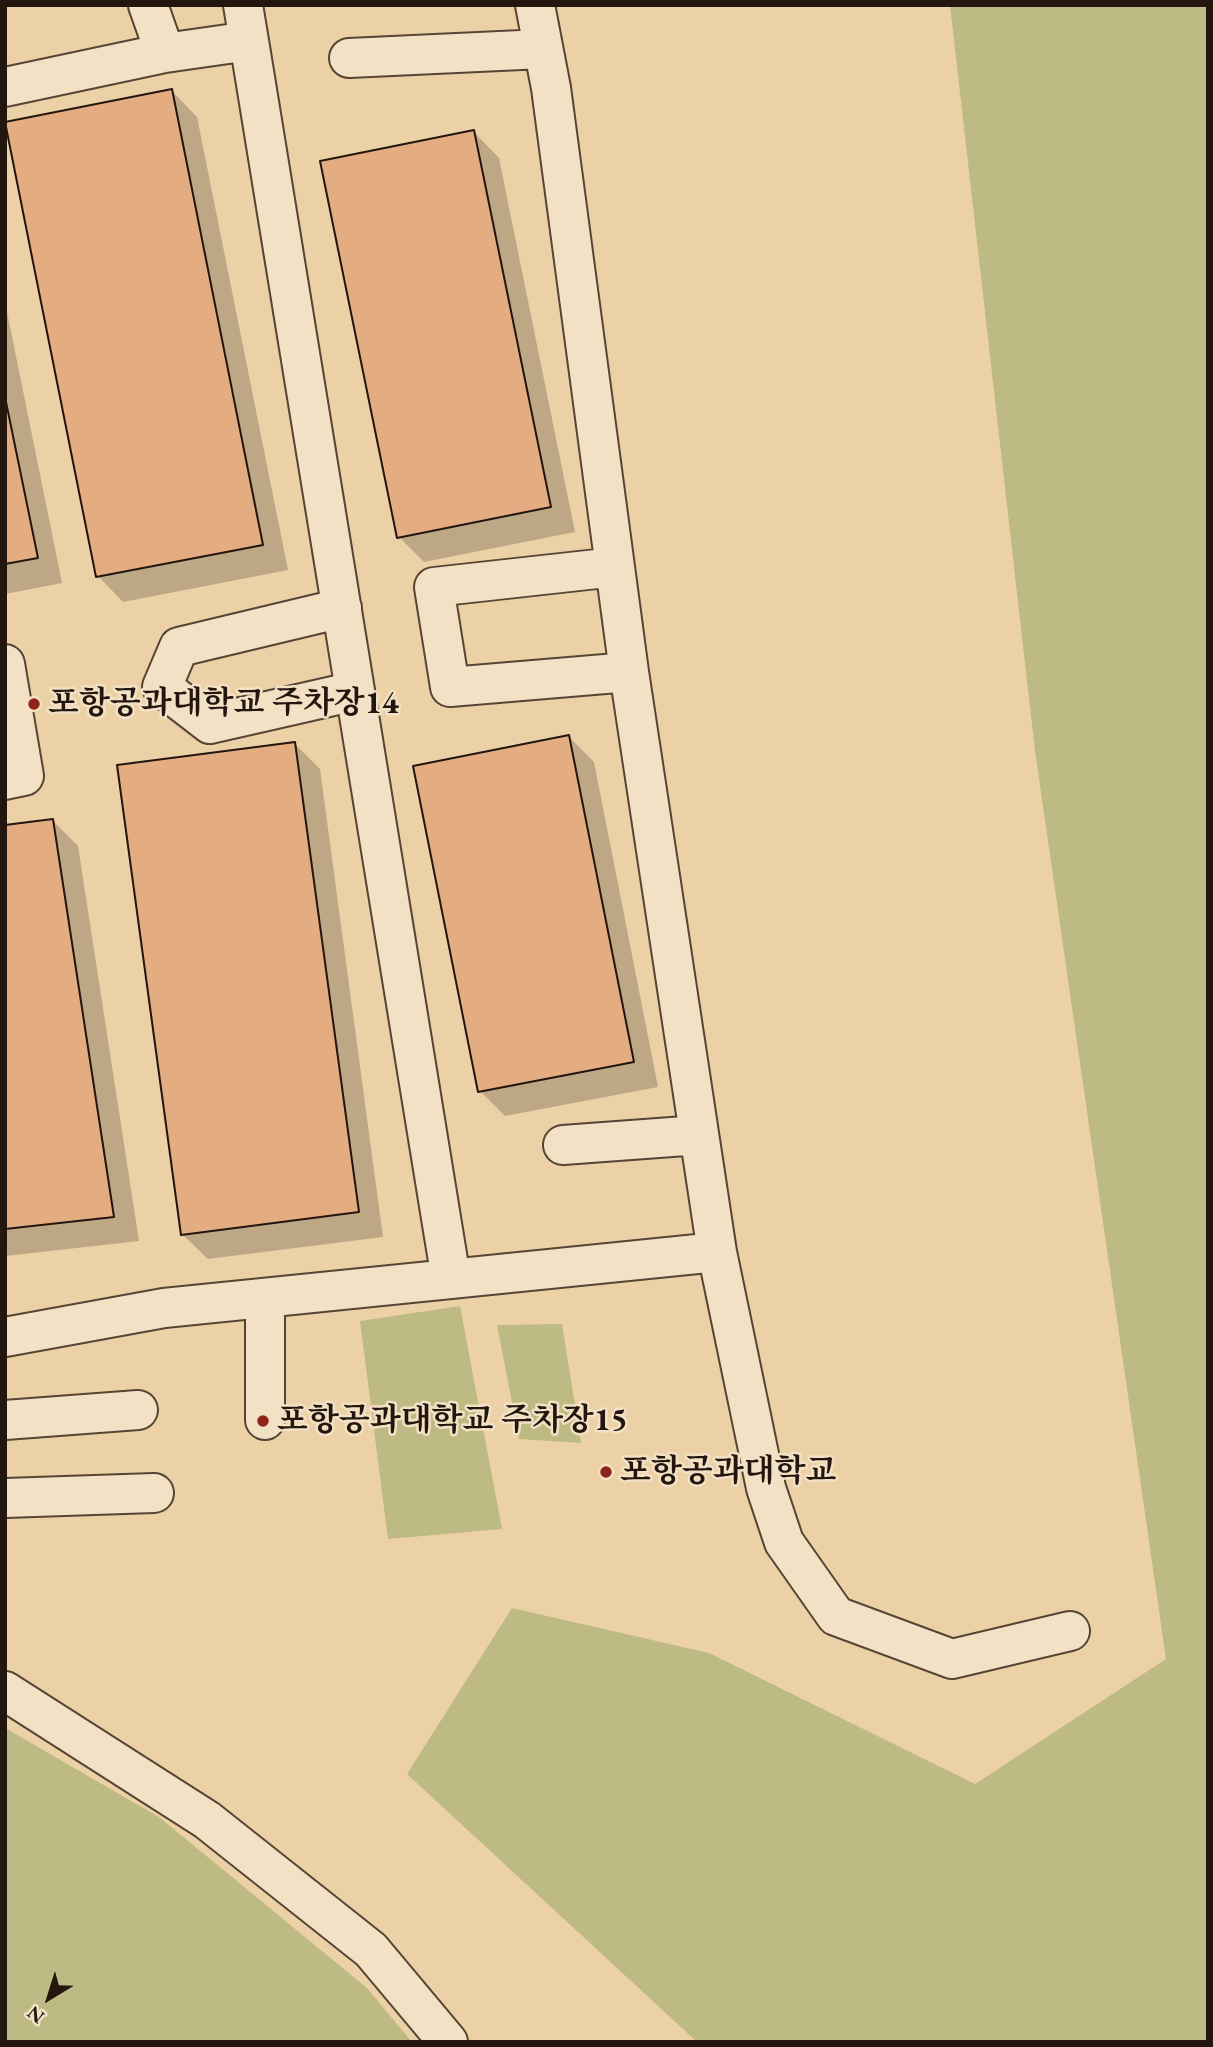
<!DOCTYPE html>
<html>
<head>
<meta charset="utf-8">
<style>
	body { margin:0 }
	#map { position:relative; width:1213px; height:2047px; overflow:hidden; background:#edd1a6; font-family:"EB Garamond",serif }
	canvas { display:block }
	.frame { position:absolute; inset:0; border:7px solid #22160f; pointer-events:none }
	.north { position:absolute; left:14px; top:1963px; width:70px; height:70px; -webkit-text-stroke:5px #f3e1c5; paint-order:stroke; rotate:218deg; font-size:19px; font-weight:700; line-height:28px; text-align:center; color:#22160f }
	.north::after { content:''; display:block; margin:auto; width:24px; height:32px; background:#22160f; clip-path:polygon(50% 0,100% 100%,50% 72%,0 100%) }
</style>
</head>
<body>
<div id="map">
<canvas width="1213" height="2047"></canvas>
<div class="frame"></div>
<div class="north">N</div>
</div>
<script>
const context = document.querySelector('canvas').getContext('2d');
context.lineJoin = 'round';
function paint(path, color) {
  context.fillStyle = color;
  context.fill(path, 'evenodd');
}
function stroke(path, color, width, dash) {
  context.strokeStyle = color;
  context.lineWidth = width;
  context.lineCap = dash ? 'butt' : 'round';
  context.setLineDash(dash || []);
  context.stroke(path);
}
function label(font, color, halo, rows, align = 'center') {
  context.font = font + ' "EB Garamond","Noto Serif KR",serif';
  context.lineWidth = 5;
  context.setLineDash([]);
  context.textBaseline = 'middle';
  context.strokeStyle = halo;
  context.fillStyle = color;
  for (const [text, x, y, turn = 0] of rows) {
    context.save();
    context.translate(x, y);
    context.rotate((+turn || 0) * Math.PI / 180);
    context.textAlign = isNaN(turn) ? turn : align;
    if (halo) context.strokeText(text, 0, 0);
    context.fillText(text, 0, 0);
    context.restore();
  }
}
paint(new Path2D(`
	M 950,5 L 1208,5 L 1208,2042 L 697,2042 L 407,1774 L 512,1608 L 709,1653 L 975,1784 L 1166,1659 L 1035,751 Z
	M 460,1306 L 502,1529 L 388,1539 L 360,1321 Z
	M 562,1324 L 581,1443 L 519,1439 L 497,1325 Z
	M 5,1728 L 159,1817 L 367,1988 L 412,2042 L 5,2042 Z`), '#beba83');
paint(new Path2D(`
	M 172,91 L 197,117 L 288,570 L 123,602 L 98,576 Z
	M 474,132 L 499,158 L 575,532 L 424,562 L 399,537 Z
	M 5,302 L 62,583 L 5,594 Z
	M 569,737 L 594,762 L 658,1087 L 505,1116 L 480,1091 Z
	M 294,743 L 320,769 L 383,1237 L 208,1259 L 182,1234 Z
	M 52,820 L 78,846 L 139,1241 L 5,1256 L 5,827 Z`), '#0003');
const building = new Path2D(`
	M 172,89 L 263,545 L 96,577 L 5,122 Z
	M 474,130 L 551,507 L 397,538 L 320,161 Z
	M 5,397 L 38,558 L 5,564 Z
	M 569,735 L 634,1062 L 478,1092 L 413,766 Z
	M 295,742 L 359,1212 L 181,1235 L 117,765 Z
	M 53,819 L 114,1217 L 5,1229 L 5,825 Z`);
paint(building, '#e4ad81');
stroke(building, '#22160f', 2);
const minor = new Path2D(`
	M 148,5 L 165,53
	M 243,5 L 249,41
	M 535,5 L 551,88 L 629,672 L 717,1252 L 766,1488 L 784,1542 L 836,1616 L 952,1659 L 1070,1631
	M 349,58 L 543,49
	M 5,87 L 165,53 L 249,41 L 451,1279
	M 615,567 L 434,587 L 450,687 L 629,672
	M 342,608 L 179,647 L 162,687 L 210,724 L 355,691
	M 5,664 L 24,776 L 5,780
	M 563,1145 L 699,1135
	M 5,1337 L 164,1308 L 717,1252
	M 5,1420 L 138,1410
	M 265,1420 L 265,1298
	M 5,1498 L 154,1493
	M 5,1691 L 207,1820 L 371,1950 L 448,2042`);
stroke(minor, '#554535', 42);
stroke(minor, '#f3e1c5', 38);
for (const [x, y, r, color] of [
	[34,704,7,"#8f2418"],
	[263,1421,7,"#8f2418"],
	[606,1472,7,"#8f2418"]
]) {
  const dot = new Path2D();
  dot.arc(x, y, r, 0, 2 * Math.PI);
  context.fillStyle = color;
  context.fill(dot);
  stroke(dot, '#f3e1c5', 2.5);
}
label('bold 32px', '#22160f', '#f3e1c5', [
	["포항공과대학교 주차장14",48,704],
	["포항공과대학교 주차장15",277,1421],
	["포항공과대학교",620,1472]
], 'left');
</script>
</body>
</html>
